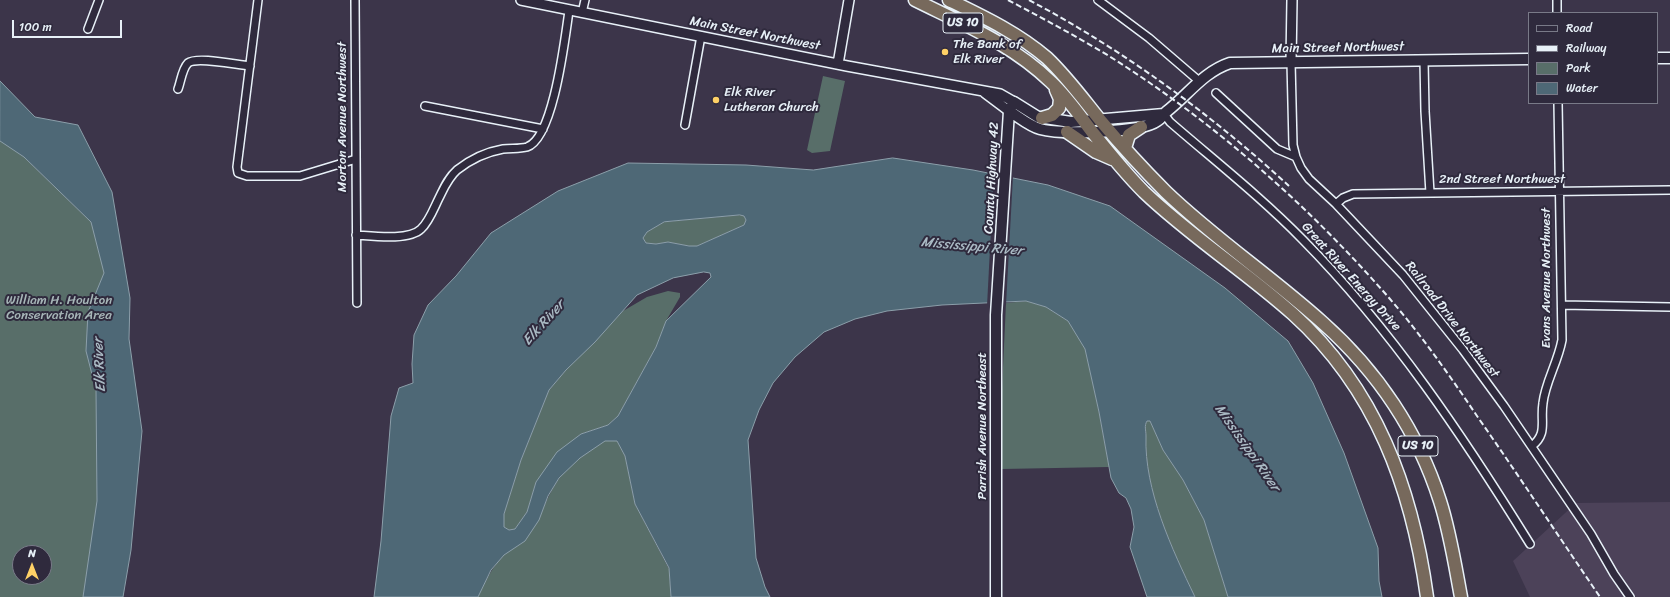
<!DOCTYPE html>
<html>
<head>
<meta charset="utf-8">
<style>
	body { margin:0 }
	#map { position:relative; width:1670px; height:597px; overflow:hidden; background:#3c354a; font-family:Sriracha,sans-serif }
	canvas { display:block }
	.legend { position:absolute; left:1528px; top:12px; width:130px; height:92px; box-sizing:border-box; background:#2f2a3d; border:1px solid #797a88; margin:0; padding:5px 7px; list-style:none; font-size:12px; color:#e8f1f8 }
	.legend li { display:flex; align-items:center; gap:8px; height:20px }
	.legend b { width:20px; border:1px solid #797a88 }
	.north { position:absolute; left:12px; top:545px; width:40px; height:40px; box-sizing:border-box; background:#2f2a3d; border:1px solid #797a88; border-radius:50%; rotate:0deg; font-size:11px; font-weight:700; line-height:16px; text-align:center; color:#e8f1f8 }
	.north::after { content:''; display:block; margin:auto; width:14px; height:18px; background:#ffd166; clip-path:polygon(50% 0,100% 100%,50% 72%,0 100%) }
	.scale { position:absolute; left:12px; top:20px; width:110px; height:18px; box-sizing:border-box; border:2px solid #e8f1f8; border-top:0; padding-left:5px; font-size:12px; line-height:14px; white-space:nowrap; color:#e8f1f8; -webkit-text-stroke:3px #2f2a3d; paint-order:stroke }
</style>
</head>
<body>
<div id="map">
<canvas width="1670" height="597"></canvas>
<ul class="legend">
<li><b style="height:5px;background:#2f2a3d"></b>Road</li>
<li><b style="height:5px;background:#e8f1f8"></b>Railway</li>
<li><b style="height:11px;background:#586e69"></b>Park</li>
<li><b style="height:11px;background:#4e6876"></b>Water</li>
</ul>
<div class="north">N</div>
<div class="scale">100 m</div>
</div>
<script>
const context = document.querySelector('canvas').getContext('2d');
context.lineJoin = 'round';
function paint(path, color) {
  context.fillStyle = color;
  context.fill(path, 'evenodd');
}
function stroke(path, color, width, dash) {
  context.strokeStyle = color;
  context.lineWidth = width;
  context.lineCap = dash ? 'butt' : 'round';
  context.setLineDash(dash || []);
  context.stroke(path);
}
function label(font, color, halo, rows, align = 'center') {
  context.font = font + ' Sriracha,sans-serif';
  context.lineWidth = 4;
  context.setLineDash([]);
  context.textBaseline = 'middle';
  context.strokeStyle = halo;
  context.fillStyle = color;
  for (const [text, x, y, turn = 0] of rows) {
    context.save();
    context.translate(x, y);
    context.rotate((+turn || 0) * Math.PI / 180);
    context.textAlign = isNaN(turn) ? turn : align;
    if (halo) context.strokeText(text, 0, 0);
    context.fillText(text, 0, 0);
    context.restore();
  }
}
paint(new Path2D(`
	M 1670,502 L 1670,597 L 1530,597 L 1513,561 L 1576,503 Z`), '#4c4259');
paint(new Path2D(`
	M 823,76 L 845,81 L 830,151 L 812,153 L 807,150 Z
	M 0,140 L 24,157 L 91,222 L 119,271 L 99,597 L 0,597 ZM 20,553 L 44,553 L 44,577 L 20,577 Z
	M 740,215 L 744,216 L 746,221 L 744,225 L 697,246 L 689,246 L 668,242 L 656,244 L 646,243 L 643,238 L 647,232 L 664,222 Z
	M 668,291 L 680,293 L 680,297 L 666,321 L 656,347 L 618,416 L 608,425 L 581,434 L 536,482 L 527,512 L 515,529 L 509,530 L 504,527 L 504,514 L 521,460 L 549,390 L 566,370 L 623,311 L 647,297 Z
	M 1026,301 L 1046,307 L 1068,321 L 1085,348 L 1099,412 L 1109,467 L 1002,469 L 1002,389 L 1006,303 Z
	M 1147,421 L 1150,421 L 1163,450 L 1183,480 L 1204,520 L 1228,597 L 1195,597 C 1172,549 1144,490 1146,436 C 1146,430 1144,426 1147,421 Z
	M 604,441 L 617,441 L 625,456 L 635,504 L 669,569 L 671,597 L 478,597 C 485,582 492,567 504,555 C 510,549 520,546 526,539 C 540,521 545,499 558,480 C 568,465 589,451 604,441 Z`), '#586e69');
const water = new Path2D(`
	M 0,81 L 35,117 L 78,125 L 112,192 L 130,298 L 129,339 L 142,431 L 131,550 L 123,597 L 83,597 L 97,501 L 96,390 L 86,351 L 88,312 L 104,273 L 91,222 L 24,157 L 0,141 Z
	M 893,158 L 973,170 L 1048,185 L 1110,206 L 1225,288 L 1288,341 L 1313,383 L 1344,453 L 1378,548 L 1379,581 L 1382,597 L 1228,597 L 1204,520 L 1183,480 L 1163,450 L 1150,421 L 1147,421 C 1144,426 1146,430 1146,436 C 1144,490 1172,549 1195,597 L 1147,597 L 1130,547 L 1134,527 L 1131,509 L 1126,498 L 1119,493 L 1111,478 L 1099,412 L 1085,349 L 1068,321 L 1046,307 L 1026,301 L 942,305 L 887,311 L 855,319 L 824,332 L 795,357 L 773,383 L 759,410 L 748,440 L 756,558 L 765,587 L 770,597 L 671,597 L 669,568 L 635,504 L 625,456 L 617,441 L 605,441 L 580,458 L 559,478 L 548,496 L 539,520 L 525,541 L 504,555 L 491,570 L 478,597 L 374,597 L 381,541 L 391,416 L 399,388 L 413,383 L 412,364 L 414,335 L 428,305 L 456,276 L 491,233 L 558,191 L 628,163 L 746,165 L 813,170 ZM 740,215 L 744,216 L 746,220 L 744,225 L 697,246 L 689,246 L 668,242 L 656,244 L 646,243 L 643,238 L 647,232 L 664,222 ZM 704,272 L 710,273 L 711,277 L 666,321 L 656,347 L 618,416 L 608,425 L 581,434 L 557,452 L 536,482 L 527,512 L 515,529 L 509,530 L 504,527 L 504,514 L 521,460 L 549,390 L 566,370 L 595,342 L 637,295 L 673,278 Z`);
paint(water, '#4e6876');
stroke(water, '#8c9faa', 1);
paint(new Path2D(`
	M 994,172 L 1013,176 L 1006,305 L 987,306 Z`), '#3c354a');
const minor = new Path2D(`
	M 258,0 L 237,167 L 238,173 L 247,176 L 300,176 L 356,159
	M 355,0 L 357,303
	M 1098,0 L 1149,38 L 1199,81
	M 582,13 L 585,0
	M 1557,13 L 1557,0
	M 88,29 L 99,0
	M 1424,61 L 1425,111 L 1430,193
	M 1291,62 L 1293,145 L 1296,157
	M 178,89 C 181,81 182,69 188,63 C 197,56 237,65 250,66
	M 1216,93 L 1277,149 L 1296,157 L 1301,168 L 1309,179 L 1336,204 L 1403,275 L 1463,350 L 1504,406 L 1591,534 L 1614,574 L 1630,597
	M 425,106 L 543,129
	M 1164,114 L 1170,122 C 1215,161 1261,197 1303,240 C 1392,330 1463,436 1530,544
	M 685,125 L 701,36
	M 1336,204 L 1343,198 L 1353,194 L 1670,190
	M 356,235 C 372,236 409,241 421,229 C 429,222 434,208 439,198 C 444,188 448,178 457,170 C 471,159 486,152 503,149 C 511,148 520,149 527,147 C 554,138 565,37 569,11
	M 1562,305 L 1670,307
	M 1532,446 C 1548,433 1540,422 1543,403 C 1545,383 1558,362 1562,340 L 1558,103`);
const tertiary = new Path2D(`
	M 521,0 L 847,66 L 1000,94 L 1014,102
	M 1291,62 L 1292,0
	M 838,64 L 849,0
	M 985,93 L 1009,111`);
const secondary = new Path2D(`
	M 1657,58 L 1670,58
	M 1009,111 C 1019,117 1029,126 1040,129 C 1061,135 1141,133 1157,121 C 1161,119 1163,115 1166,112 C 1188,95 1203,72 1230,63 L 1529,59
	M 996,597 L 996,315 L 1009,111 L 1014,102 L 1038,117 L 1071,122 L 1164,114`);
const trunk = new Path2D(`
	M 915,0 C 963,24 1012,44 1051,82 C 1067,97 1080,116 1093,133 C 1109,153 1125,173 1144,192 C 1190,236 1245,271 1293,314 C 1376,389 1412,488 1427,597
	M 949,0 C 984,17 1018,33 1047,58 C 1067,77 1083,99 1100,120 C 1121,145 1143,169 1166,192 C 1215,239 1272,277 1323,323 C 1377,371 1418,432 1440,501 C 1450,532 1455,565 1461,597
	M 1042,118 L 1052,115 L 1059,108 L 1060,99 L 1056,90
	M 1067,132 L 1096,152 L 1112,159
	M 1125,148 L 1129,135 L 1141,127`);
stroke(minor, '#e8f1f8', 10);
stroke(tertiary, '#e8f1f8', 12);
stroke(secondary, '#e8f1f8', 13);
stroke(trunk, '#e8f1f8', 15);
stroke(minor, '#2f2a3d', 7);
stroke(tertiary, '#2f2a3d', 9);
stroke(secondary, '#2f2a3d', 10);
stroke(trunk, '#77695c', 12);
stroke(new Path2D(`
	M 1008,0 C 1042,18 1076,36 1109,56 C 1214,122 1309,206 1390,299 C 1422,336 1450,376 1477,416 C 1519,476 1559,537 1600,597
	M 1029,0 C 1123,50 1211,114 1289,186`), '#e8f1f8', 2, [6, 3]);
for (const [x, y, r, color] of [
	[945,52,4,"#ffd166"],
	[716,100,4,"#ffd166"]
]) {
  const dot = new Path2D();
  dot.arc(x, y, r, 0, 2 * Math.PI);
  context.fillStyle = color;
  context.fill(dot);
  stroke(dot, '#2f2a3d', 1.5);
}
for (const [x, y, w] of [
	[963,23,40],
	[1418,446,40]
]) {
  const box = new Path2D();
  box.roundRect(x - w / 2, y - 10, w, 20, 3);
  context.fillStyle = '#2f2a3d';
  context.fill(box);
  stroke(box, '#e8f1f8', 1);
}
label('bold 12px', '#e8f1f8', null, [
	["US 10",963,23],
	["US 10",1418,446]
]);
label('13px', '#e8f1f8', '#2f2a3d', [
	["Main Street Northwest",755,34,11],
	["Main Street Northwest",1338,48,-1],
	["Morton Avenue Northwest",343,117,-90],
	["County Highway 42",992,178,-87],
	["2nd Street Northwest",1502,180],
	["Great River Energy Drive",1351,277,48],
	["Evans Avenue Northwest",1547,278,-90],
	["Railroad Drive Northwest",1452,320,52],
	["Parrish Avenue Northeast",983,426,-90]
]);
label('13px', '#e8f1f8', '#2f2a3d', [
	["The Bank of",953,45],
	["Elk River",953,60],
	["Elk River",724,93],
	["Lutheran Church",724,108]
], 'left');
label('13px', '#a7b6b8', '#2f2a3d', [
	["William H. Houlton",59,301],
	["Conservation Area",59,316]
]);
label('italic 14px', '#aabac4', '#2f2a3d', [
	["Mississippi River",972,247,5],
	["Elk River",544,323,-48],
	["Elk River",100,365,-93],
	["Mississippi River",1247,448,55]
]);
</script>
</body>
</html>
